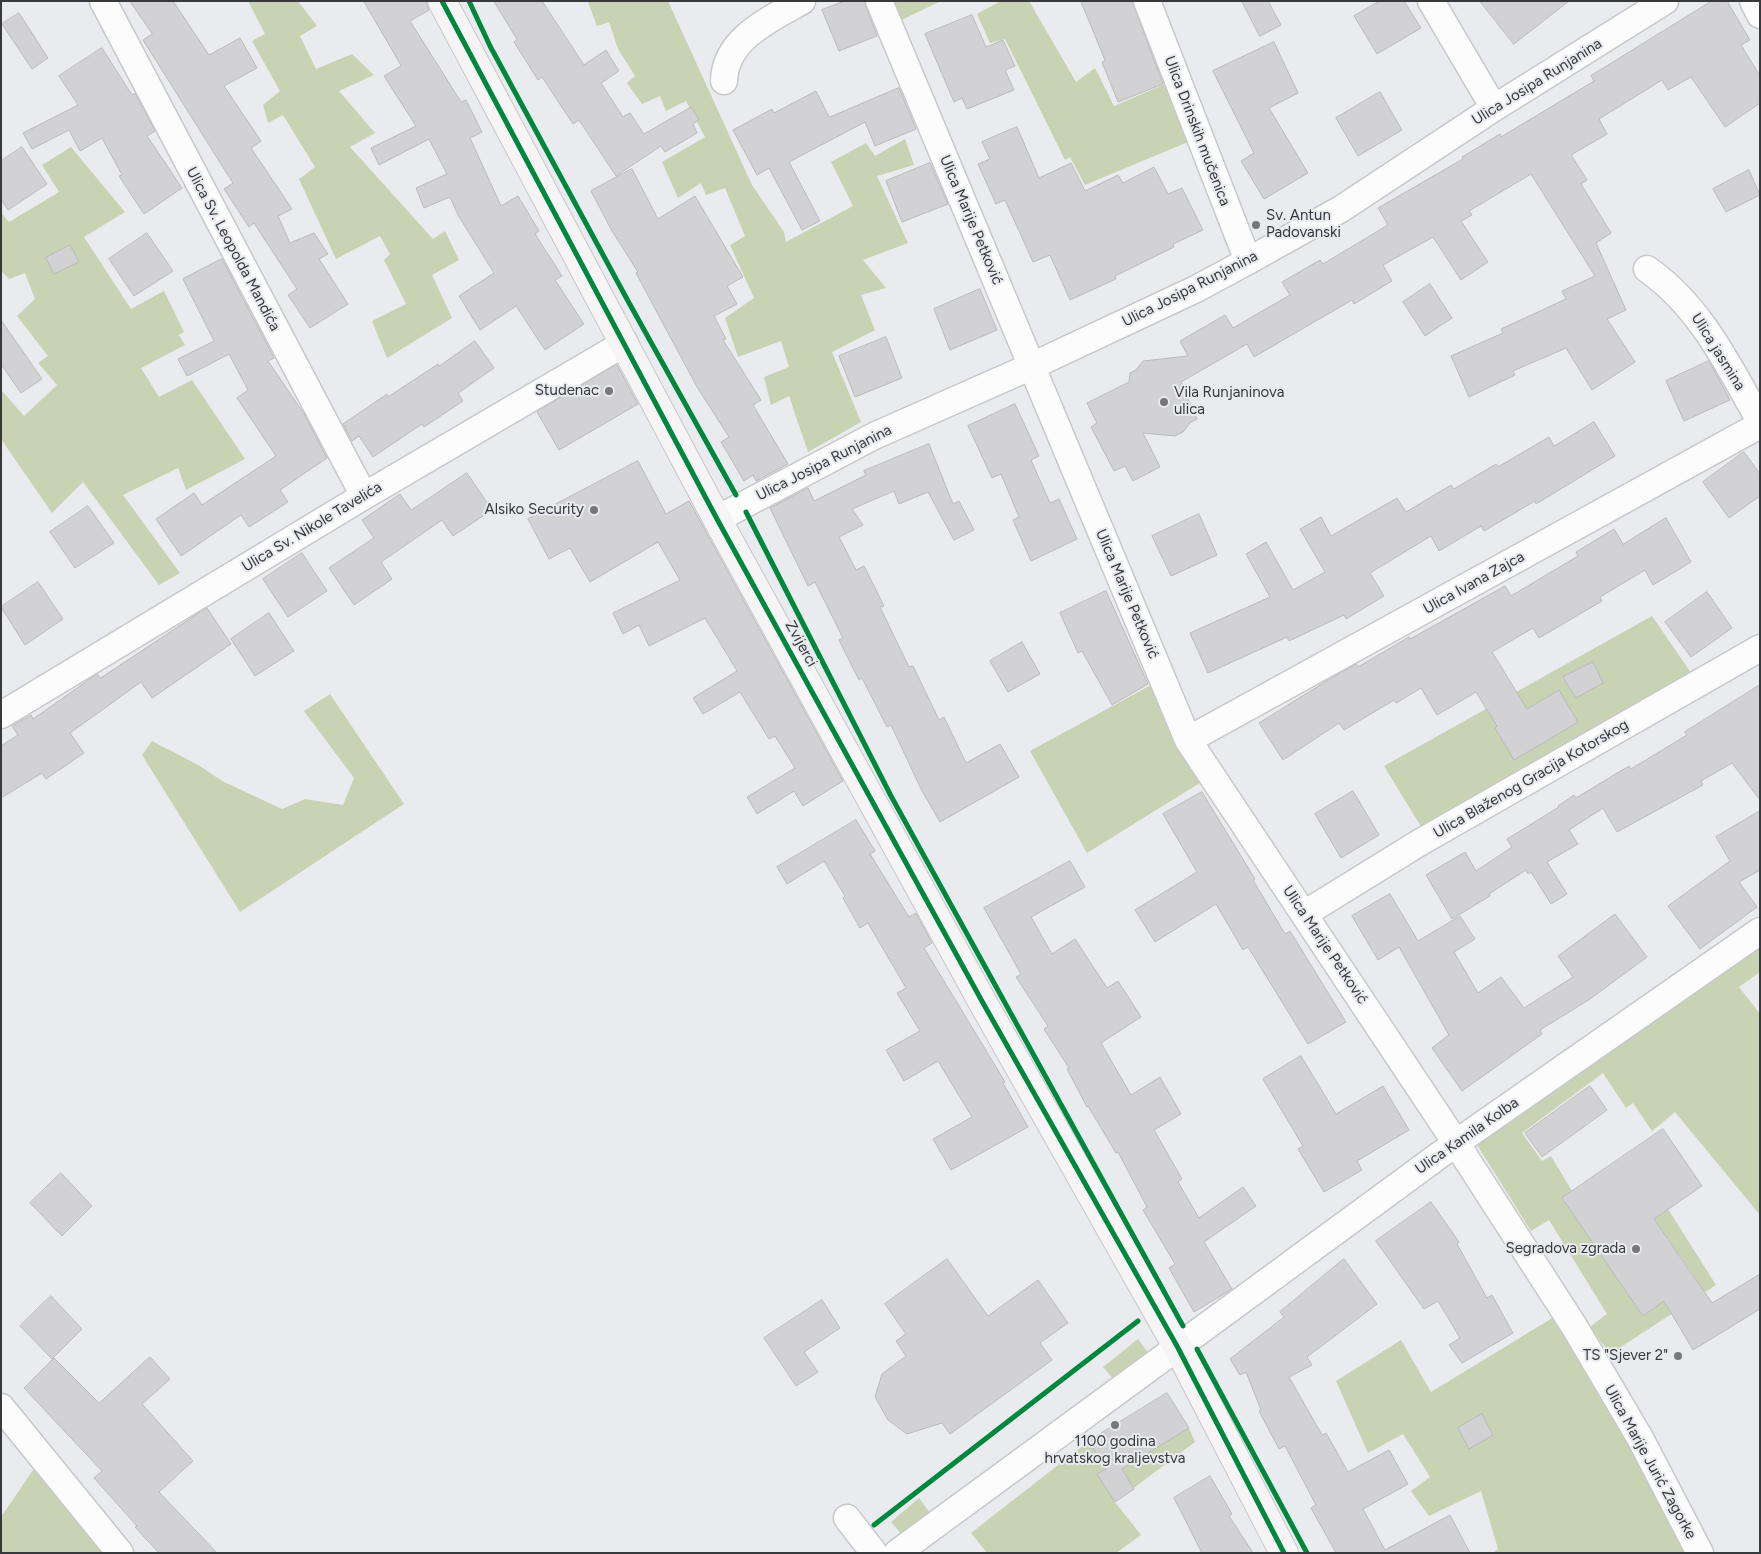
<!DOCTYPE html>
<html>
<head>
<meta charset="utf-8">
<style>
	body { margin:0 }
	#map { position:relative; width:1761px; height:1554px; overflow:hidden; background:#e9ebee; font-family:Figtree,sans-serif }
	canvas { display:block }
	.frame { position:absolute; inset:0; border:2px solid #38393b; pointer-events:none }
</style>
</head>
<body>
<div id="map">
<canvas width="1761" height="1554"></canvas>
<div class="frame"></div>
</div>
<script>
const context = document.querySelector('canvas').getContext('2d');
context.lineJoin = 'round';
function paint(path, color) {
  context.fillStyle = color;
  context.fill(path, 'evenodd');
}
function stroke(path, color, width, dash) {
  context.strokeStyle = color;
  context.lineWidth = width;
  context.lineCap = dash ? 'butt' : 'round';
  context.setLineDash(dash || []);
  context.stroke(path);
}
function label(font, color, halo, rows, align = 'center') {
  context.font = font + ' Figtree,sans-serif';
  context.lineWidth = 4;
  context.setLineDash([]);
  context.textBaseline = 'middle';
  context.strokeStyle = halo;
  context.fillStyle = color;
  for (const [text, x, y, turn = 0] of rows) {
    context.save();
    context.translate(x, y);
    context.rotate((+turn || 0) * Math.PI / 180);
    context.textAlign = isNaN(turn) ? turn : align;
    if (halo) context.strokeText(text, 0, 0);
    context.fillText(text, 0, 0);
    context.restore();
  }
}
paint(new Path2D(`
	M 248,1 L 298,1 L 317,26 L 300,36 L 316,69 L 352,54 L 374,75 L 339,91 L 375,133 L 350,147 L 433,239 L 445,231 L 459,260 L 432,275 L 452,318 L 387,358 L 372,321 L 406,304 L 384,260 L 390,254 L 380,236 L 336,259 L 299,179 L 315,167 L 283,115 L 268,123 L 263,105 L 280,91 L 252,41 L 265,34 Z
	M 590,1 L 668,1 L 752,185 L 784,232 L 786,242 L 853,206 L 831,162 L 866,143 L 875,156 L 905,139 L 914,165 L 877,176 L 908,243 L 863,260 L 886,288 L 861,295 L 875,330 L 832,352 L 861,422 L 808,452 L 789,396 L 771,405 L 764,377 L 789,367 L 781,341 L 738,357 L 725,318 L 754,298 L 730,245 L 745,236 L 725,188 L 706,195 L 701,183 L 678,198 L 662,162 L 705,137 L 686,101 L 666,111 L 660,96 L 642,104 L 627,83 L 635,76 L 618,49 L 609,22 L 597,26 L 588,2 Z
	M 879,1 L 941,1 L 889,26 Z
	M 1001,1 L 1029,1 L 1076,82 L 1095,68 L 1114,106 L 1177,79 L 1200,137 L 1085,185 L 1070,157 L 1065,160 L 1005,39 L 990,43 L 977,14 Z
	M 71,147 L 125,212 L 84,237 L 131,309 L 164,291 L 184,332 L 179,335 L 185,345 L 141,368 L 159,397 L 192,380 L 245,459 L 186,490 L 178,468 L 123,495 L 180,573 L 159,585 L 83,482 L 52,513 L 1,439 L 1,393 L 3,392 L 24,416 L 57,385 L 38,363 L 48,356 L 17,316 L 35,299 L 25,273 L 9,279 L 1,271 L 1,212 L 9,222 L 59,192 L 42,165 Z
	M 1652,616 L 1698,683 L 1428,838 L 1384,766 Z
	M 1162,679 L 1211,776 L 1087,853 L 1030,751 Z
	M 330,694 L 404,804 L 240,912 L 142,755 L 152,741 L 200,766 L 222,781 L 282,809 L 305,799 L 343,805 L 354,778 L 304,711 Z
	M 1760,931 L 1760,972 L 1739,987 L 1760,1014 L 1760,1215 L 1675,1112 L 1652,1131 L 1633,1103 L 1626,1108 L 1603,1073 L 1522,1133 L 1542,1161 L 1551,1156 L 1572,1191 L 1562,1198 L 1643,1315 L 1696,1279 L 1654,1219 L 1668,1209 L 1716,1285 L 1610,1354 L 1590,1327 L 1607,1314 L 1549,1220 L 1531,1231 L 1474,1140 Z
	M 1554,1317 L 1700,1553 L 1493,1553 L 1498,1549 L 1481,1491 L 1429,1516 L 1411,1491 L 1430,1477 L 1403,1434 L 1368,1453 L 1336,1381 L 1401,1340 L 1431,1392 Z
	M 1138,1339 L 1148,1353 L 1114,1380 L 1103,1367 Z
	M 1189,1428 L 1195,1442 L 1115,1502 L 1141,1535 L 1116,1553 L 987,1553 L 971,1533 L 1089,1441 L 1100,1459 Z
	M 42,1457 L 114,1553 L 1,1553 L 1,1517 Z
	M 919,1498 L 930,1513 L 902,1535 L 891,1522 Z`), '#c8d3b4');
const building = new Path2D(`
	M 130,1 L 173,1 L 209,55 L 240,38 L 257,68 L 224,86 L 261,141 L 251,148 L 292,209 L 278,216 L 290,243 L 314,233 L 328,254 L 319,259 L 348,304 L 310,328 L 288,295 L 297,289 L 254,223 L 249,227 L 224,189 L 233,183 L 143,40 L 152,34 Z
	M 364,1 L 426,1 L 429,10 L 410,21 L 461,102 L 466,100 L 482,132 L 470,138 L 501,206 L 518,196 L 539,231 L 535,234 L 562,276 L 555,280 L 584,324 L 545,350 L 516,306 L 480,330 L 459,296 L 494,273 L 458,215 L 450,197 L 424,208 L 416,188 L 447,174 L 429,139 L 379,165 L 371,148 L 416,126 L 384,76 L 401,66 Z
	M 494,1 L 542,1 L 584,65 L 606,50 L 619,71 L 601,83 L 623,117 L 630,113 L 644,134 L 691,107 L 699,120 L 693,124 L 697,133 L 665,152 L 661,146 L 616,176 L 579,120 L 573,124 L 542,77 L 538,80 L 514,42 L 517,40 Z
	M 845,1 L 864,1 L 877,36 L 839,51 L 822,10 Z
	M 1081,1 L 1132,1 L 1163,84 L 1118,102 L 1102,62 L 1105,61 Z
	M 1242,1 L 1268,1 L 1281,25 L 1260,36 Z
	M 1380,1 L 1404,1 L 1421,28 L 1377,54 L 1354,16 Z
	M 1480,1 L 1569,1 L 1514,44 Z
	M 1712,1 L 1727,1 L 1750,40 L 1741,45 L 1760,76 L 1760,103 L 1725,127 L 1691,77 L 1668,90 L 1662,80 L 1599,119 L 1607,134 L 1571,155 L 1587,180 L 1581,184 L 1611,233 L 1596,243 L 1626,310 L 1607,319 L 1635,362 L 1592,390 L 1566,348 L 1513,371 L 1515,375 L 1469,397 L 1451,356 L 1503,333 L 1501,329 L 1566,299 L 1562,291 L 1595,276 L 1531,174 L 1469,211 L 1472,215 L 1461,221 L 1488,262 L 1461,280 L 1433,237 L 1383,265 L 1392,281 L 1354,304 L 1352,300 L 1254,357 L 1247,344 L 1181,382 L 1197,419 L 1190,423 L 1183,432 L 1175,436 L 1143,433 L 1160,467 L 1133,481 L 1125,466 L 1114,471 L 1091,427 L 1097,423 L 1087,403 L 1129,382 L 1130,373 L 1136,370 L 1143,361 L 1188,356 L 1180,341 L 1225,315 L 1233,328 L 1290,295 L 1282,282 L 1320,260 L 1323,264 L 1388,225 L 1378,208 L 1463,159 L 1462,157 L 1500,134 L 1501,137 L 1594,81 L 1591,76 Z
	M 19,13 L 48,58 L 32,69 L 2,24 Z
	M 972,15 L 986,47 L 1003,40 L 1015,66 L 1005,70 L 1014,90 L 967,109 L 962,98 L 954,102 L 925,34 Z
	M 1274,42 L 1298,93 L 1269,108 L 1308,173 L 1264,199 L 1241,161 L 1254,153 L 1213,71 Z
	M 102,48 L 132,95 L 135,93 L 155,131 L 147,136 L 182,188 L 144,214 L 119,176 L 122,175 L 102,138 L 80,151 L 69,130 L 32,149 L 23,133 L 78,105 L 59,76 Z
	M 899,88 L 916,129 L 875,146 L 865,122 L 789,162 L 820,221 L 802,230 L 769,168 L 757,175 L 733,130 L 772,109 L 774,113 L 816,91 L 829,117 Z
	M 1380,92 L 1402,130 L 1358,156 L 1336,118 Z
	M 1017,127 L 1039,178 L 1071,163 L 1085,191 L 1118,175 L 1123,183 L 1154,167 L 1168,194 L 1182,188 L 1203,230 L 1173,244 L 1174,247 L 1115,276 L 1116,279 L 1070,300 L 1050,255 L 1033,262 L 1005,200 L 996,204 L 978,164 L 990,159 L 982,142 Z
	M 22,147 L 47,184 L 8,210 L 1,199 L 1,161 Z
	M 930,163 L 948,204 L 902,222 L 886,181 Z
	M 632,169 L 658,219 L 695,196 L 743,277 L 727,286 L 737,304 L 714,316 L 726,339 L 723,340 L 761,400 L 753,405 L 788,464 L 756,481 L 753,475 L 744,481 L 721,442 L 729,437 L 697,387 L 636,273 L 638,272 L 612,231 L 591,191 Z
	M 1749,170 L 1760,195 L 1726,212 L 1713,189 Z
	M 147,233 L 173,271 L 134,296 L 109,259 Z
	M 70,245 L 79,262 L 54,274 L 46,258 Z
	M 222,259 L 274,358 L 268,361 L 304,414 L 327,458 L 280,490 L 288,502 L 249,527 L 241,515 L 181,556 L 156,519 L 194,493 L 202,505 L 276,456 L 237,398 L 248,390 L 229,354 L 187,376 L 178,359 L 214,341 L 183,279 Z
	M 1430,284 L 1452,318 L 1425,336 L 1403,302 Z
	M 980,289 L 997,330 L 950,350 L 934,309 Z
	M 1,320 L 42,379 L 21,393 L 1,364 Z
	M 886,337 L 902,378 L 855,397 L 839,356 Z
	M 475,341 L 494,368 L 458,393 L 463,401 L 424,427 L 422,424 L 373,457 L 359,436 L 352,441 L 343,424 L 387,394 L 388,397 L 438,364 L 439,366 Z
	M 1709,361 L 1730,400 L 1684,421 L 1666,381 Z
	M 617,365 L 638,404 L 559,450 L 537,412 Z
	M 1015,404 L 1039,456 L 1031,460 L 1050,503 L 1059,499 L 1077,539 L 1031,561 L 1013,520 L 1019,517 L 1001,474 L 992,478 L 968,426 Z
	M 1594,422 L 1615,456 L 1536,504 L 1535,501 L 1484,531 L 1481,526 L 1439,551 L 1431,536 L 1370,573 L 1384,596 L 1346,619 L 1344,615 L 1289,641 L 1287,637 L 1208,673 L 1190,633 L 1270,597 L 1246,554 L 1266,542 L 1293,590 L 1325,572 L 1300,529 L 1321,517 L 1331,536 L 1397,498 L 1406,512 L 1451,485 L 1454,489 L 1496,464 L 1498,467 L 1549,437 L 1554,446 Z
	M 929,444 L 953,504 L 959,501 L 974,530 L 954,540 L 928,492 L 899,504 L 894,491 L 852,509 L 863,525 L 839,537 L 856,570 L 864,566 L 884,606 L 880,607 L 909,667 L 913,666 L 939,720 L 944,717 L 966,763 L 1000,744 L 1019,777 L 940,822 L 921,789 L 891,725 L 887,727 L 862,678 L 859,680 L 839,640 L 843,638 L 815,582 L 808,586 L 770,508 L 808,488 L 814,501 L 866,475 L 864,471 Z
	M 1744,452 L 1760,474 L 1760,496 L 1729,518 L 1703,482 Z
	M 638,461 L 666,514 L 689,501 L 843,781 L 803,806 L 794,791 L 757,814 L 747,797 L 795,768 L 775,736 L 769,739 L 740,692 L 703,714 L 693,698 L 737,671 L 705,618 L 649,646 L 639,625 L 623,634 L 613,613 L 680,580 L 658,542 L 590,582 L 570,548 L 549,559 L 528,519 Z
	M 467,473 L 492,510 L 453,536 L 442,520 L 381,562 L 392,579 L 354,605 L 329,568 L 374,538 L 362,520 L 400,494 L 411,510 Z
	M 88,506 L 114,543 L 75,568 L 50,532 Z
	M 1199,514 L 1217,555 L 1171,576 L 1152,536 Z
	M 1666,518 L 1691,562 L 1653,585 L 1645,570 L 1600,597 L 1602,601 L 1539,638 L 1533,628 L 1492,652 L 1527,709 L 1559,690 L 1578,722 L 1514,760 L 1495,728 L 1497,726 L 1476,692 L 1437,715 L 1421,688 L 1396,703 L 1394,700 L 1344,730 L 1339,723 L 1283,760 L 1259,723 L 1325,682 L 1356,664 L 1358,667 L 1409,637 L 1410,639 L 1505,586 L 1511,596 L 1578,556 L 1576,552 L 1614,529 L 1623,544 Z
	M 302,553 L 327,591 L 288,617 L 263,579 Z
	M 38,582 L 63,619 L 25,645 L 1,607 Z
	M 1106,591 L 1148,684 L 1112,705 L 1082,651 L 1078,653 L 1060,613 Z
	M 1707,592 L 1732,628 L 1691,657 L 1665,622 Z
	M 207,608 L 231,644 L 152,698 L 141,682 L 70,733 L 84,753 L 46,779 L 42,773 L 1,798 L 1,746 L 18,735 L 12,726 L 31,715 L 33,719 L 97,674 L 100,678 Z
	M 269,613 L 294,651 L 255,676 L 231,639 Z
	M 1022,642 L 1040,674 L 1008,692 L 990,661 Z
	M 1593,662 L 1603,683 L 1576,698 L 1563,677 Z
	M 1760,685 L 1760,800 L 1732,763 L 1701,781 L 1703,785 L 1617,832 L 1603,808 L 1569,830 L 1578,844 L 1547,862 L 1567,894 L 1551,904 L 1531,872 L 1528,874 L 1526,870 L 1489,894 L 1490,896 L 1452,919 L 1426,875 L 1465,852 L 1476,871 L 1512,847 L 1507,839 L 1559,807 L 1558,806 L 1574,795 L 1576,798 L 1629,766 L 1631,769 L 1687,735 L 1685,732 Z
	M 1353,791 L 1379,835 L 1341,858 L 1315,814 Z
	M 1202,792 L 1255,879 L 1253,880 L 1285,934 L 1290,931 L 1346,1022 L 1308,1044 L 1248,947 L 1243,950 L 1216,904 L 1155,942 L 1135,910 L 1197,872 L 1163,814 Z
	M 1760,811 L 1760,870 L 1739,882 L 1757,907 L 1700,949 L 1668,906 L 1730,861 L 1716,837 Z
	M 856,820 L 875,851 L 870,854 L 909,917 L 916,913 L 932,943 L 924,948 L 1005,1082 L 1003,1083 L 1028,1127 L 951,1170 L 933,1139 L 972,1117 L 938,1061 L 904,1081 L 886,1050 L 920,1031 L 897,993 L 906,988 L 868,923 L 860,928 L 843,898 L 845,896 L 824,861 L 787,884 L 777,867 Z
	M 1070,861 L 1085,887 L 1031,917 L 1052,954 L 1075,939 L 1107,988 L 1118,981 L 1141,1017 L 1101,1043 L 1131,1095 L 1160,1077 L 1181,1114 L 1154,1130 L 1182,1179 L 1178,1182 L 1199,1218 L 1243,1187 L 1256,1206 L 1204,1242 L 1232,1289 L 1194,1312 L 1169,1268 L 1175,1264 L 1143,1210 L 1147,1207 L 1118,1152 L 1116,1153 L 1088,1106 L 1087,1107 L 1067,1069 L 1069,1068 L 1044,1029 L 1048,1026 L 1016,977 L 1021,974 L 984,908 Z
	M 1390,894 L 1418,941 L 1460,916 L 1475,939 L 1454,952 L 1478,993 L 1501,977 L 1524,1008 L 1573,977 L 1558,956 L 1615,914 L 1647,957 L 1590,999 L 1540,1030 L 1542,1034 L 1462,1091 L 1432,1048 L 1449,1035 L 1399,947 L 1378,960 L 1352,916 Z
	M 1301,1056 L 1336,1114 L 1383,1086 L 1409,1130 L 1357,1161 L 1362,1170 L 1324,1192 L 1298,1149 L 1303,1146 L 1263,1079 Z
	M 1590,1086 L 1607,1110 L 1542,1157 L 1525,1133 Z
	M 1663,1129 L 1702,1186 L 1654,1219 L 1712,1303 L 1760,1274 L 1760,1309 L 1693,1350 L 1664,1301 L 1643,1316 L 1562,1198 Z
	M 61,1173 L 92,1206 L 62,1236 L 30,1203 Z
	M 1431,1202 L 1459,1242 L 1457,1244 L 1487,1298 L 1492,1295 L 1513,1333 L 1462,1363 L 1449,1345 L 1460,1338 L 1438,1301 L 1424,1309 L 1376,1241 Z
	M 947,1259 L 988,1316 L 1038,1280 L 1068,1323 L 1040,1343 L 1052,1360 L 950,1434 L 942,1423 L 907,1434 L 888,1420 L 875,1397 L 882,1374 L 906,1356 L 896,1341 L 906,1334 L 885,1304 Z
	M 1344,1259 L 1377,1304 L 1307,1357 L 1312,1365 L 1289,1377 L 1322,1435 L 1326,1433 L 1348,1472 L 1389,1450 L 1408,1484 L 1363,1509 L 1385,1550 L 1450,1515 L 1470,1553 L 1336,1553 L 1311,1508 L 1316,1505 L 1285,1446 L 1279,1449 L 1259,1411 L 1261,1410 L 1246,1372 L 1240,1375 L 1230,1359 L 1284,1317 L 1280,1312 Z
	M 51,1296 L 82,1329 L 52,1359 L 20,1326 Z
	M 822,1300 L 840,1328 L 804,1352 L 818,1372 L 796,1386 L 764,1338 Z
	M 150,1357 L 170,1379 L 142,1404 L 193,1461 L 159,1492 L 217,1553 L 159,1553 L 135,1527 L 137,1526 L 94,1478 L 102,1471 L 24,1388 L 54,1358 L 99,1403 Z
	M 1167,1393 L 1189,1428 L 1122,1469 L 1134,1489 L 1115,1502 L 1097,1474 L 1106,1469 L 1089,1441 Z
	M 1482,1414 L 1493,1435 L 1469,1449 L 1458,1428 Z
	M 1210,1476 L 1232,1514 L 1229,1516 L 1253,1553 L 1202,1553 L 1174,1498 Z`);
paint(building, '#d2d2d4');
stroke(building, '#bababc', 1);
const minor = new Path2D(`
	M 103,1 L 364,496
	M 879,1 L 1188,740 L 1456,1143 L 1574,1326 L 1640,1438 L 1700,1553
	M 1147,1 L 1248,261
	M 1431,1 L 1494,108
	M 1753,1 L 1760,15
	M 724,81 C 725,39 770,19 802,1
	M 1647,269 C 1701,307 1728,365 1760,421
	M 717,519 L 874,436 L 1032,366 L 1196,289 L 1248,261 L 1341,209 L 1494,108 L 1665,1
	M 1,715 L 364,496 L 625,343
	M 1188,740 L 1760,425
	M 1304,914 L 1419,843 L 1760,648
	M 1,1407 L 120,1553
	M 847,1518 L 874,1553
	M 897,1553 L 1456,1143 L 1760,931`);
const secondary = new Path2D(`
	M 442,1 L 717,519 L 983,1003 L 1177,1346 L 1284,1553`);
stroke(minor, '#c7c8ca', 29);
stroke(secondary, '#c7c8ca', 30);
stroke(minor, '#fcfcfc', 26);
stroke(secondary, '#f7f4f5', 28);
stroke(new Path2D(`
	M 442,1 L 717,519 L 983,1003 L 1177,1346 L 1284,1553
	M 469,1 L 490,46 L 628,301 L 736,495
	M 746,512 L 891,796 L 1183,1326
	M 1197,1349 L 1307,1553
	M 874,1525 L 1138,1321`), '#00873e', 5);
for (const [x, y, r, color] of [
	[1256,225,5,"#76777a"],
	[609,391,5,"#76777a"],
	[1164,402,5,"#76777a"],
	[594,510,5,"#76777a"],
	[1636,1249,5,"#76777a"],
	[1678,1356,5,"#76777a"],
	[1115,1425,5,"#76777a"]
]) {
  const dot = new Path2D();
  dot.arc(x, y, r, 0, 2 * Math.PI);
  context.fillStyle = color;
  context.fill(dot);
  stroke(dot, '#e8eaef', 2);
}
label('15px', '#38393b', '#e8eaef', [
	["Ulica Josipa Runjanina",1537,82,-32],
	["Ulica Drinskih mučenica",1197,131,69],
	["Ulica Marije Petković",971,220,67],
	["Ulica Sv. Leopolda Mandića",233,249,62],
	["Ulica Josipa Runjanina",1190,289,-27],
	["Ulica jasmina",1718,352,58],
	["Ulica Josipa Runjanina",824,463,-27],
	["Ulica Sv. Nikole Tavelića",312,527,-31],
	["Ulica Ivana Zajca",1474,583,-29],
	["Ulica Marije Petković",1127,594,67],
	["Zvijerci",801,644,61],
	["Ulica Blaženog Gracija Kotorskog",1531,779,-30],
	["Ulica Marije Petković",1325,945,56],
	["Ulica Kamila Kolba",1467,1136,-35],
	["Ulica Marije Jurić Zagorke",1650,1462,61]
]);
label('15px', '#38393b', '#e8eaef', [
	["Sv. Antun",1266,216,"left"],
	["Padovanski",1266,233,"left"],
	["Studenac",599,391],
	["Vila Runjaninova",1174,393,"left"],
	["ulica",1174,410,"left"],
	["Alsiko Security",584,510],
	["Segradova zgrada",1626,1249],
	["TS \"Sjever 2\"",1668,1356],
	["1100 godina",1115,1442,"center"],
	["hrvatskog kraljevstva",1115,1459,"center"]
], 'right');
</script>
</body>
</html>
